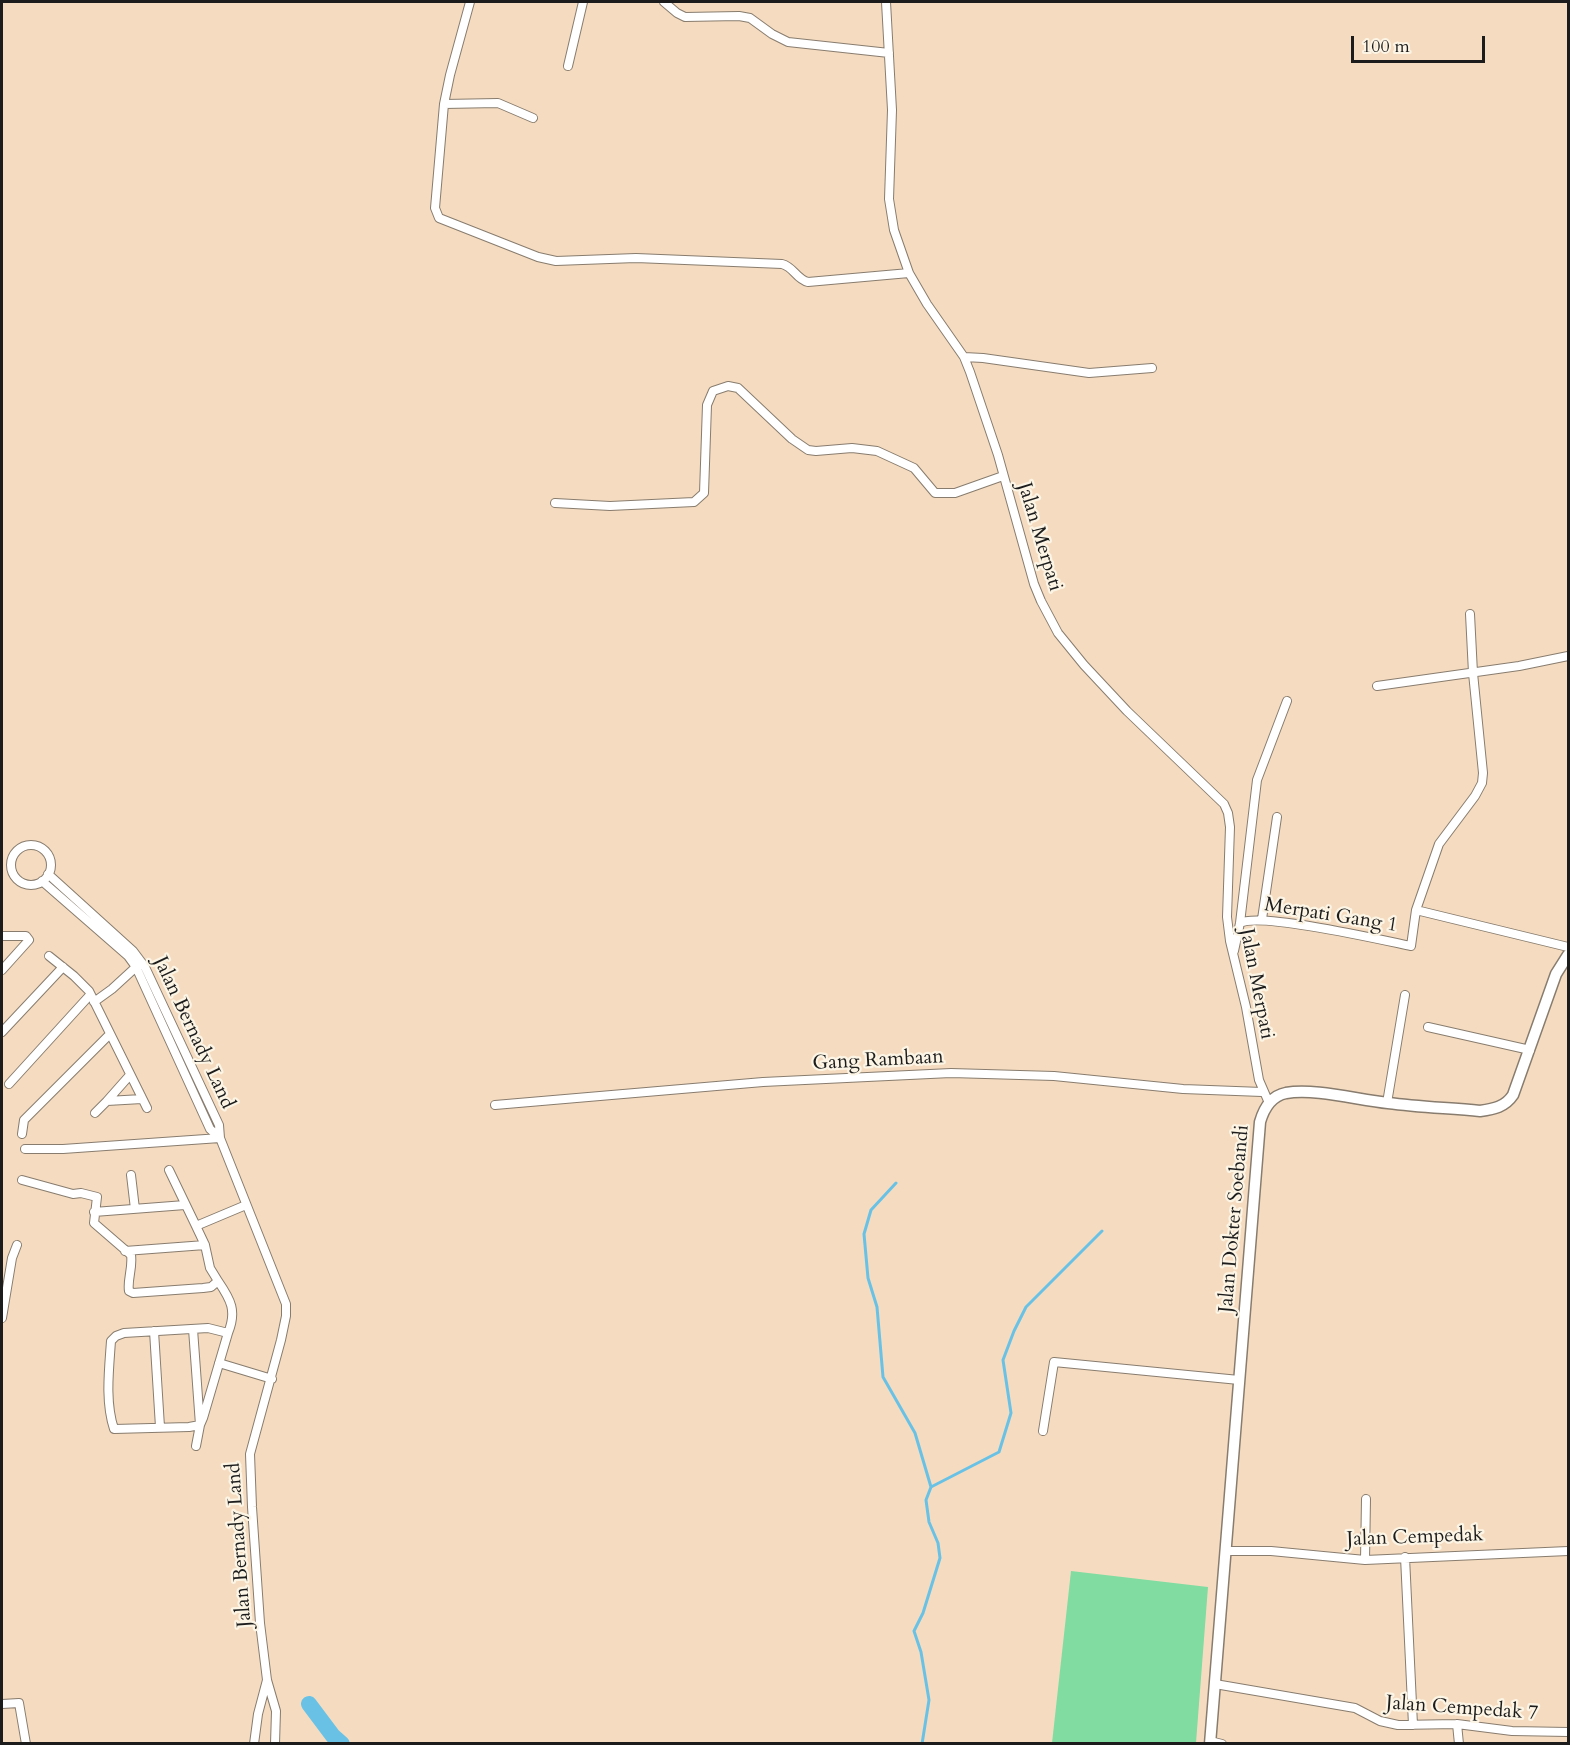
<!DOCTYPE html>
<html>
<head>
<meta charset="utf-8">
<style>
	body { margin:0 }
	#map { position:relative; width:1570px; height:1745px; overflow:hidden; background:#f5dcc0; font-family:Cardo,serif }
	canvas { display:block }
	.frame { position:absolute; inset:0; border:3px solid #1c1c1c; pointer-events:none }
	.scale { position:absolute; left:1351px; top:36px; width:134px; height:27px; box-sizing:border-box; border:3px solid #1c1c1c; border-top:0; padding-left:8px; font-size:18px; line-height:21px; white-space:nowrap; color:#1c1c1c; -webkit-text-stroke:4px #fcf5e5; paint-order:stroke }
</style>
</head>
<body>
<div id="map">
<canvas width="1570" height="1745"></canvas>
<div class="frame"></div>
<div class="scale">100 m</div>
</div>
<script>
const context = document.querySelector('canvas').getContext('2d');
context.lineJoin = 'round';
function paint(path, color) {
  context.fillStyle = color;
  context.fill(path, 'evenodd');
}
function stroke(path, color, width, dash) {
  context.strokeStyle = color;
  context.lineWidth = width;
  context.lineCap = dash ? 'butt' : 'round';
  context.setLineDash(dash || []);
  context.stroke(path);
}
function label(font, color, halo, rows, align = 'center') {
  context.font = font + ' Cardo,serif';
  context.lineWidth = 4.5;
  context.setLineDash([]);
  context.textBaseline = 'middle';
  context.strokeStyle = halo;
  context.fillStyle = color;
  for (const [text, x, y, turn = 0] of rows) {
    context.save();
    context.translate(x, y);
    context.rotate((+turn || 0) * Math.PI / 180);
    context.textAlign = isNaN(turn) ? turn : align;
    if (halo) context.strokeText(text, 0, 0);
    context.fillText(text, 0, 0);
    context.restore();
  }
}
paint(new Path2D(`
	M 1071,1571 L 1208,1587 L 1196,1743 L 1052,1743 Z`), '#81dca2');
stroke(new Path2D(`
	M 896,1183 L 871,1210 L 864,1234 L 868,1278 L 877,1307 L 883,1377 L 915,1433 L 931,1487 L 926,1500 L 929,1522 L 938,1543 L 940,1558 L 923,1613 L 914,1631 L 921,1652 L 929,1700 L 922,1744
	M 931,1487 L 999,1452 L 1011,1413 L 1003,1360 L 1014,1331 L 1026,1307 L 1102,1231`), '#69c2e6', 3);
stroke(new Path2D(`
	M 309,1704 L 333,1736 L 342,1744`), '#69c2e6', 16);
const minor = new Path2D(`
	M 470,2 L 450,75 L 444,104 L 435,208 L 439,218 L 538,257 L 556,261 L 636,258 L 782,264 C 794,267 796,279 808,282 L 909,273
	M 664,2 L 677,13 L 685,17 L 739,16 L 750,18 L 772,34 L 788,42 L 889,53
	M 886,2 L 892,110 L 889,199 L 894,230 L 909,273 L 927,304 L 964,357 L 970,372 L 998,455 L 1034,584 L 1041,601 L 1058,633 L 1084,665 L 1127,711 L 1224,804 L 1228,813 L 1230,827 L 1227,917 L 1230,941 L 1246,1007 L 1259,1080 L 1269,1103
	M 568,66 L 583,2
	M 444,104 L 498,103 L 533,118
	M 964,357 L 983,358 L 1089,373 L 1152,368
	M 555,503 L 610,506 L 694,502 L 704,493 L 707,405 L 713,391 L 728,386 L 738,388 L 792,439 L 808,450 L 816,451 L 852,448 L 877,451 L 914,468 L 935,493 L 955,493 L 1003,476
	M 1377,686 L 1519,666 L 1568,656
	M11 865a20 20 0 1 1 40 0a20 20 0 1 1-40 0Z
	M 48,874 L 133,951 L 145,967 L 219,1125 L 220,1138 L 286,1304 L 286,1316 L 281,1340 L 250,1454 L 252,1507 L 260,1623 L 267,1680 L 276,1711 L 275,1744
	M 42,881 L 128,956 L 136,967 L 210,1129 L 220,1138
	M 1416,910 L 1568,947
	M 1262,919 L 1277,817
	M 1240,923 C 1260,912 1382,940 1411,946 L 1416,910 L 1439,844 L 1475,796 L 1482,783 L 1483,773 L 1473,673 L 1470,614
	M 2,936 L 26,936 L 29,940 L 2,970
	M 1234,951 L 1240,923 L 1257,780 L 1287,701
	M 49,956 L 74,976 L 89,991 L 147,1108
	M 94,1002 L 112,989 L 136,967
	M 1428,1027 L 1530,1050
	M 2,1032 L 63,967
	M 130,1075 L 107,1101 L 142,1099
	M 9,1084 L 90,995
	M 1387,1103 L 1405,995
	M 495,1105 L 763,1082 L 951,1073 L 1054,1076 L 1183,1089 L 1262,1092
	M 95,1113 L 107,1101
	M 22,1134 L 24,1120 L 110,1034
	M 25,1149 L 63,1149 L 220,1138
	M 169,1170 L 196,1226 L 246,1205
	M 131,1175 L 135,1209
	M 22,1180 L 73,1194 L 81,1193 L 97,1197 L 94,1223 L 131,1255 C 133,1268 127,1280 129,1291 L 133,1293 L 203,1288 L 211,1287 L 218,1281 L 210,1268 L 205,1245 L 196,1226
	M 94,1212 L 185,1205
	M 125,1251 L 205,1245
	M 218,1281 C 231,1300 237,1311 228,1333
	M 2,1318 L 12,1258 L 17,1245
	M 208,1328 L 228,1333 L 203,1418 L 200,1425 L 189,1427 L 114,1429 C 105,1402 109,1370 111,1341 L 116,1336 L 124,1333 Z
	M 193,1329 L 200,1425 L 196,1446
	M 154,1331 L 160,1427
	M 219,1363 L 272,1379
	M 1043,1431 L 1054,1362 L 1239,1380
	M 1226,1551 L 1271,1551 L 1365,1560 L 1568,1551
	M 1405,1557 L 1413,1725
	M 1365,1560 L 1366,1499
	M 1215,1684 L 1355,1708 L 1380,1721 L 1398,1725 L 1457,1724 L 1512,1731 L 1568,1732
	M 2,1704 L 19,1703 L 26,1744
	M 1457,1724 L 1459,1744
	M 1210,1741 L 1222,1744
	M 254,1744 L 258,1714 L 267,1680`);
const secondary = new Path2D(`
	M 1210,1744 L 1260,1122 C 1264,1108 1271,1096 1286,1093 C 1315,1088 1358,1100 1388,1103 C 1418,1107 1449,1108 1480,1111 C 1494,1109 1505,1107 1513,1095 L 1556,974 L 1568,955`);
stroke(minor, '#887c6e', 10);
stroke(secondary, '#887c6e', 13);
stroke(minor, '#fff', 8);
stroke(secondary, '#fff', 10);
label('20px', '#1c1c1c', '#fcf5e5', [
	["Jalan Merpati",1039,537,73],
	["Merpati Gang 1",1331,916,9],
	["Jalan Merpati",1256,984,79],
	["Jalan Bernady Land",193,1033,65],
	["Gang Rambaan",878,1061,-3],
	["Jalan Dokter Soebandi",1235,1219,-85],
	["Jalan Cempedak",1415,1538,-2],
	["Jalan Bernady Land",240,1545,-94],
	["Jalan Cempedak 7",1462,1709,4]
]);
</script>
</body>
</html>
